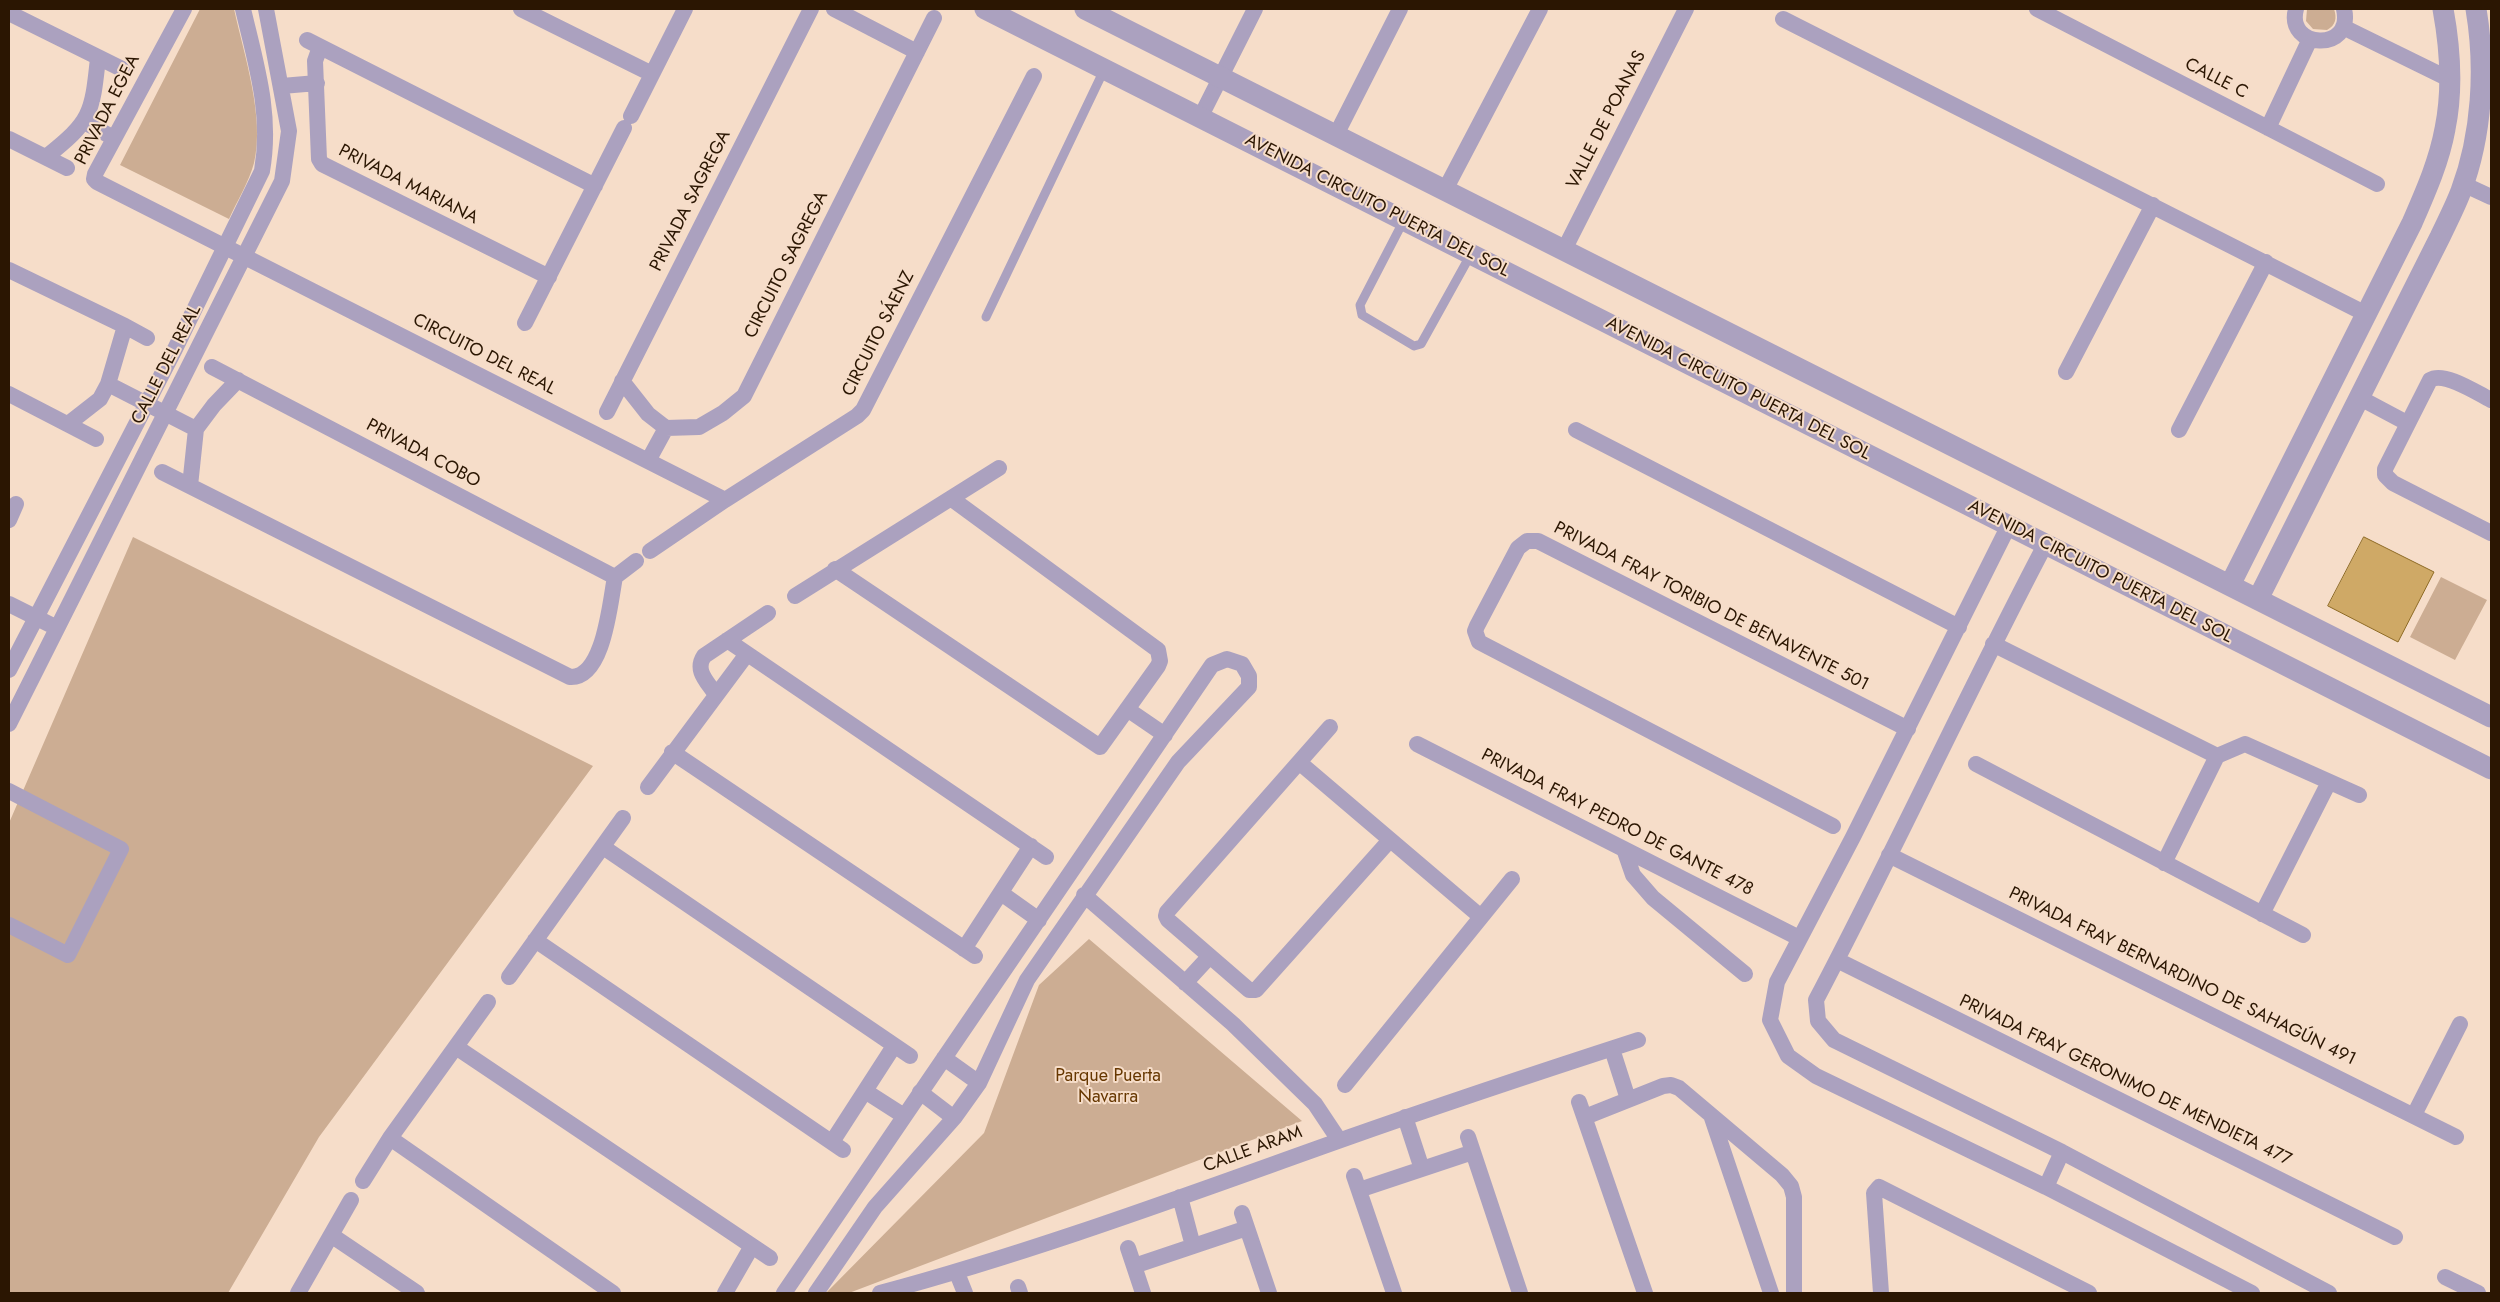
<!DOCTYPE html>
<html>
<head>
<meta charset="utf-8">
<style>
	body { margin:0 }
	#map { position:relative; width:2500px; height:1302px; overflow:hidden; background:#f6ddc9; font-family:Jost,sans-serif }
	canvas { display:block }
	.frame { position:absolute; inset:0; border:10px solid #2b1602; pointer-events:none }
</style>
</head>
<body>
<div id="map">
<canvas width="2500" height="1302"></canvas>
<div class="frame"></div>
</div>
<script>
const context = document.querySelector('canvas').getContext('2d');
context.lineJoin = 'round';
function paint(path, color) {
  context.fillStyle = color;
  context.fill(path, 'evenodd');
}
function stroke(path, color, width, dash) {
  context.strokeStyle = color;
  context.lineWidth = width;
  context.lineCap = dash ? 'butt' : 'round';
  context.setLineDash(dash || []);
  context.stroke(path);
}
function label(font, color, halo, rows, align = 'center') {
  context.font = font + ' Jost,sans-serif';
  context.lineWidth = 4;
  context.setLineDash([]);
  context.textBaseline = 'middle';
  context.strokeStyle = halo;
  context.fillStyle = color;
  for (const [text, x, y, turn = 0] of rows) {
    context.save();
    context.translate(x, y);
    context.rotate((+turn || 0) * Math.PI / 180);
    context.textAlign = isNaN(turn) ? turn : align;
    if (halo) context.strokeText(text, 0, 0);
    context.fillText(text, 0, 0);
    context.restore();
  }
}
paint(new Path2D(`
	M 200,9 L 234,9 C 244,55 265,117 254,163 C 249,182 237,201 229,219 L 120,165 Z
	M 2307,9 L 2334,9 C 2337,18 2336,25 2327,30 L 2313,29 L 2306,21 Z
	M 133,537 L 593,766 L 319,1137 L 228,1293 L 9,1293 L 9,823 Z
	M 2441,577 L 2487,600 L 2455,660 L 2410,637 Z
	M 1089,939 L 1302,1121 L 849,1293 L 826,1293 L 984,1133 L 1039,985 Z`), '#ccad93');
const building = new Path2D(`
	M 2364,537 L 2434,572 L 2398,642 L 2328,606 Z`);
paint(building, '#cfa966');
stroke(building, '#8d6a24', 1);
stroke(new Path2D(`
	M 1404,220 L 1360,305 L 1362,315 L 1414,346 L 1421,344 L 1471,254
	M 986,317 L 1104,70`), '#aba1bf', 9);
stroke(new Path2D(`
	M 184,9 L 95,174 L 94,179 L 97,182 L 725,500
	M 521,9 L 652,74
	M 834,9 L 917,52
	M 2037,9 L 2377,184
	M 2296,9 C 2285,49 2354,53 2344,9
	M 9,13 L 122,69
	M 1783,19 L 2366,314
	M 2343,27 L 2449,79
	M 307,40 L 595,186
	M 320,47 L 315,61 L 319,159 L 322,164 L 549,277
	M 282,86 L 317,83
	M 631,116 L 685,9
	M 1201,116 L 1255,9
	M 84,122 L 114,138
	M 2268,128 L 2310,39
	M 1336,135 L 1400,9
	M 9,139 L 67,168
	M 46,157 C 91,121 92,115 98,58
	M 2463,184 L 2491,197
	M 1445,190 L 1540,9
	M 1564,250 L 1686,9
	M 9,270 L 125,326 L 108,384 L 100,399 L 68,424
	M 525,323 L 624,128
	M 125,326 L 147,338
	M 212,367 L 615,577
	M 2066,372 L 2153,205
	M 622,381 L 648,414 L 666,428 L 699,427 L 723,413 L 744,396 L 934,18
	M 108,384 L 196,429
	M 9,394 L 96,439
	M 2360,398 L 2407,423
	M 2491,400 C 2477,393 2444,371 2430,380 L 2385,469 L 2385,475 L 2393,483 L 2491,533
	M 607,412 L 811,9
	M 1576,430 L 1959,627
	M 2179,430 L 2266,262
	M 648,461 L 666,428
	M 162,472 L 570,677 C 604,679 610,602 615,577 L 636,561
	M 190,486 L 196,429 L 214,405 L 238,380
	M 9,520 L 16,504
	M 2009,525 L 1853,837 L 1777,982 L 1770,1020 L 1788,1056 L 1816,1076 L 2046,1187 L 2252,1293
	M 2045,545 C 1966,695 1895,850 1816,1000 L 1818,1021 L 1834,1040 L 2062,1152 L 2329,1293
	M 650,551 L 725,500 L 857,416 L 863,410 L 1034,76
	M 835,569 L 1100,747 L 1158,666 L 1160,661 L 1158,650 L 952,499
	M 795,596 L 999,468
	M 9,604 L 57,628
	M 727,640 L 1046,857
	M 1993,644 L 2217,756 L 2245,744 L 2359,795
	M 9,670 L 175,349 L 262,171 C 272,114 256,64 243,9
	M 716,695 C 708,682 694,671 704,656 L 768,613
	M 1127,709 L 1165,735
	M 9,724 L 282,181 L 289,131 L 266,9
	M 1330,727 L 1167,912 L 1166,916 L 1168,920 L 1249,990 L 1256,990 L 1390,840
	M 1417,744 L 1799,938
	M 672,752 L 975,956
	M 1300,763 L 1481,917
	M 1976,764 L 2303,935
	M 648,787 L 747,654
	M 9,791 L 121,849 L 68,955 L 9,925
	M 1833,826 L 1479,642 L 1475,631 L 1477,626 L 1518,548 L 1527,541 L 1538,541 L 1908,729
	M 603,847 L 910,1056
	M 1624,849 L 1633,875 L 1653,898 L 1745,974
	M 1889,855 L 2456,1137
	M 2164,863 L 2217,756
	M 1001,893 L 1039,920
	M 1084,895 L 1233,1024 L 1315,1104 L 1339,1140
	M 2262,914 L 2329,782
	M 535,940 L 843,1150
	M 964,949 L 1031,846
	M 1837,960 L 2395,1237
	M 509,977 L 623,818
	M 1185,983 L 1209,957
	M 456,1047 L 770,1258
	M 1612,1049 L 1628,1099
	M 944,1058 L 979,1083
	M 1345,1085 L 1512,879
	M 865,1091 L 904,1116
	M 920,1092 L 954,1118
	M 1579,1102 L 1645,1293
	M 1711,1115 L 1771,1293
	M 2414,1115 L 2460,1024
	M 1405,1117 L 1422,1169
	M 1585,1117 L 1663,1086 L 1671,1085 L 1679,1088 L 1782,1175 L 1791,1186 L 1794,1197 L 1794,1293
	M 1468,1137 L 1520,1293
	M 390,1138 L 613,1293
	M 832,1142 L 894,1046
	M 1354,1176 L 1394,1293
	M 363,1181 L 390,1138 L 488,1002
	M 2046,1187 L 2062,1152
	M 1359,1190 L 1473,1152
	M 1180,1197 L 1193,1246
	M 1242,1213 L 1269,1293
	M 331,1235 L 417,1293
	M 1128,1248 L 1143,1293
	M 1134,1266 L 1247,1228
	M 957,1273 L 965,1293
	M 2445,1277 L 2478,1293
	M 1018,1287 L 1020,1293
	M 298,1293 L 351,1200
	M 725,1293 L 752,1246
	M 784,1293 L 1212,665 L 1227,659 L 1242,664 L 1249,676 L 1249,687 L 1178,762 L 1027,980 L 979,1083 L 954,1118 L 875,1207 L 816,1293
	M 880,1293 C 1037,1251 1189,1194 1341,1140 C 1440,1105 1539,1072 1638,1040
	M 1881,1293 L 1874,1193 L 1879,1187 L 2089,1293`), '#aba1bf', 16);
stroke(new Path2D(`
	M 985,9 L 2491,769
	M 1085,9 L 2491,717
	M 2230,585 L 2412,223 C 2425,193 2439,162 2445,129 C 2453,90 2450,47 2443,9
	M 2258,599 L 2440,237 C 2447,222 2455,207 2461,191 C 2482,135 2486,68 2476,9`), '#aba1bf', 21);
label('18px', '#2b1602', '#f6ddc9', [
	["CALLE C",2216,79,27],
	["PRIVADA EGEA",108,110,-63],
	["VALLE DE POANAS",1607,120,-63],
	["PRIVADA MARIANA",408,185,27],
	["PRIVADA SAGREGA",691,201,-63],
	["AVENIDA CIRCUITO PUERTA DEL SOL",1377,206,27],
	["CIRCUITO SAGREGA",787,265,-63],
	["CIRCUITO SÁENZ",879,334,-63],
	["CIRCUITO DEL REAL",484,355,27],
	["CALLE DEL REAL",167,365,-63],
	["AVENIDA CIRCUITO PUERTA DEL SOL",1738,389,27],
	["PRIVADA COBO",423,454,28],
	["AVENIDA CIRCUITO PUERTA DEL SOL",2100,572,27],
	["PRIVADA FRAY TORIBIO DE BENAVENTE 501",1711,607,27],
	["PRIVADA FRAY PEDRO DE GANTE 478",1617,823,27],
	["PRIVADA FRAY BERNARDINO DE SAHAGÚN 491",2182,977,26],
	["PRIVADA FRAY GERONIMO DE MENDIETA 477",2125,1081,26],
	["CALLE ARAM",1253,1150,-20]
]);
label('18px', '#663700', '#f6ddc9', [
	["Parque Puerta",1108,1077],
	["Navarra",1108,1098]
]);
</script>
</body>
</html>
